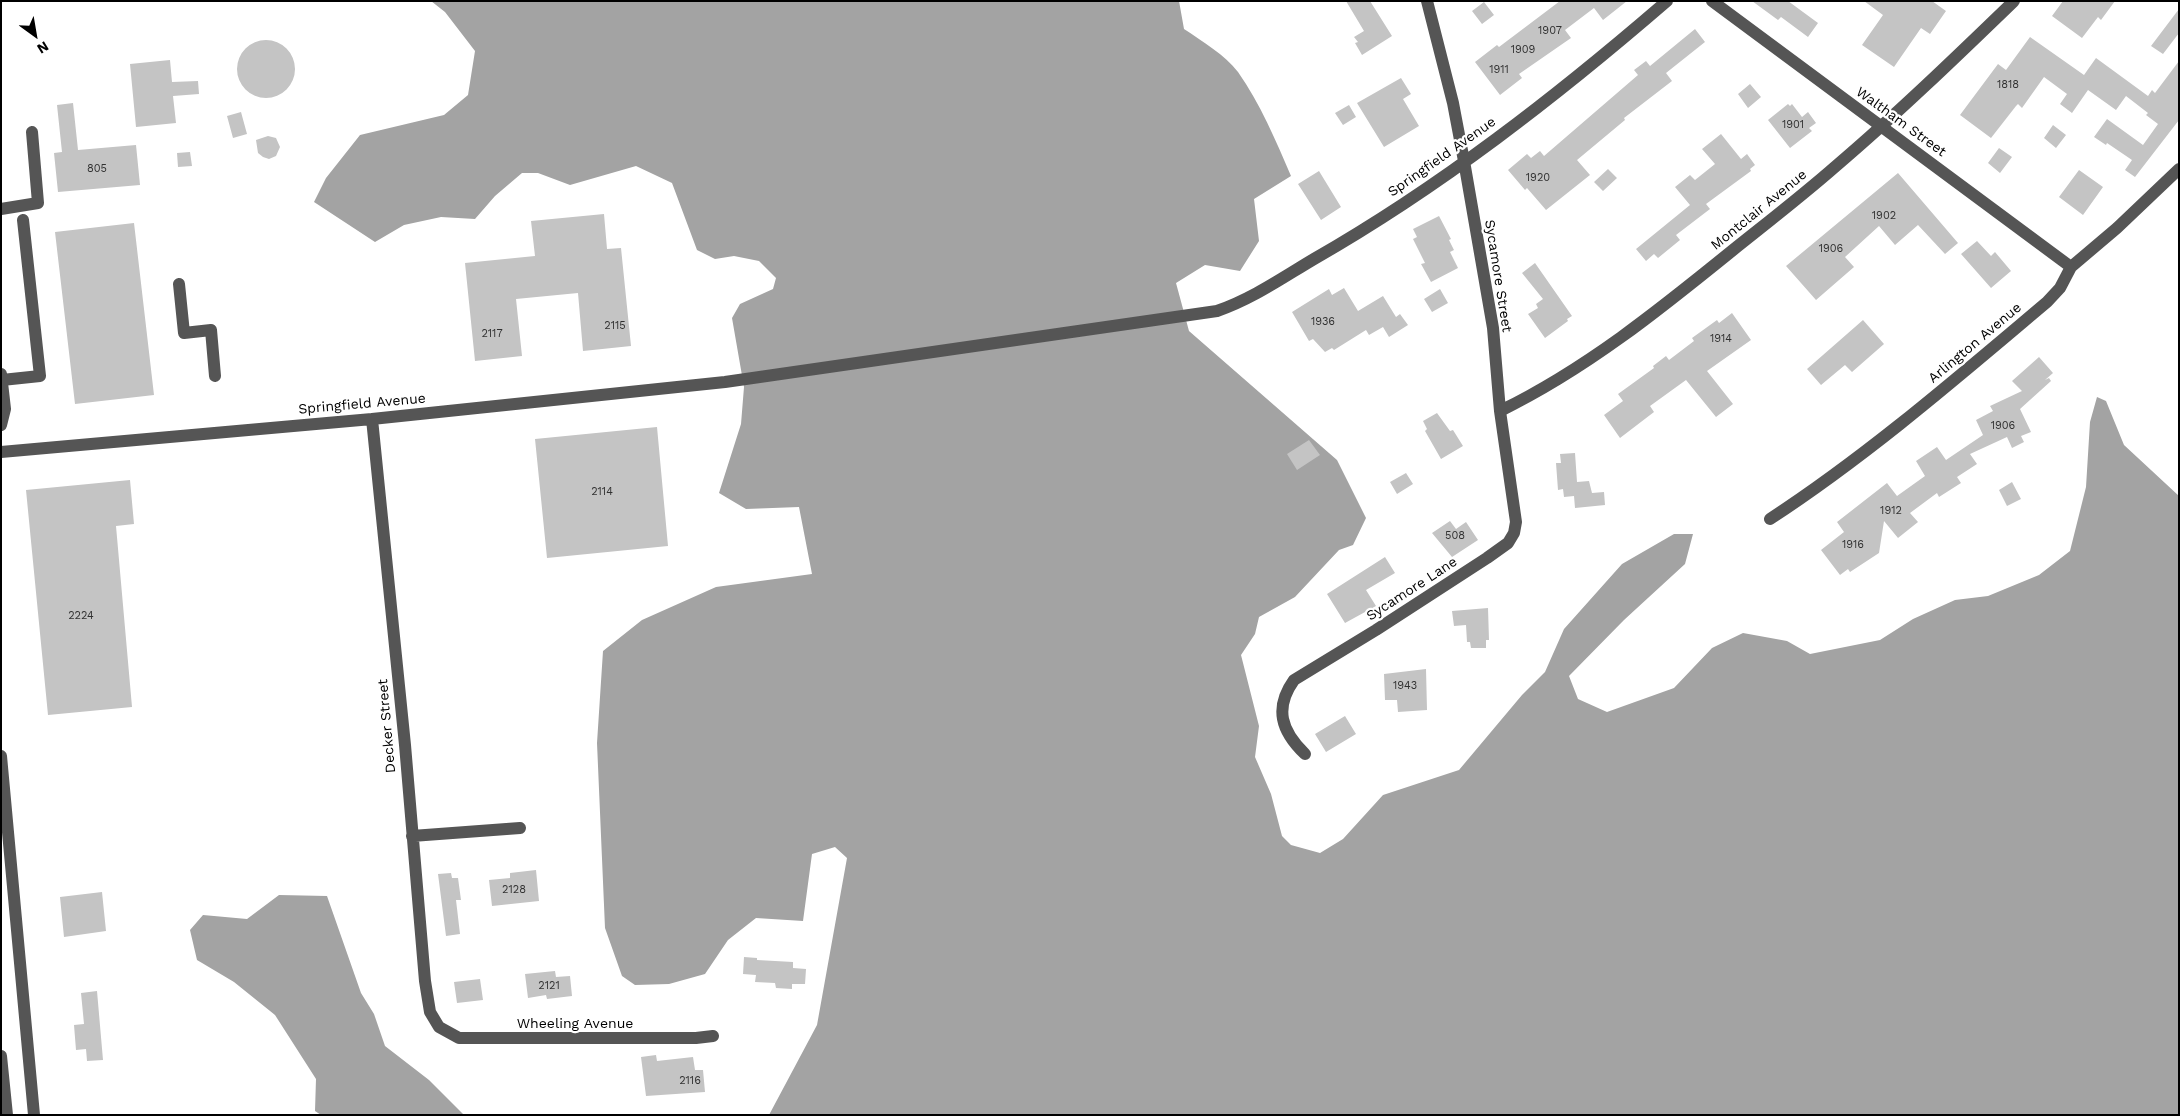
<!DOCTYPE html>
<html>
<head>
<meta charset="utf-8">
<style>
	body { margin:0 }
	#map { position:relative; width:2180px; height:1116px; overflow:hidden; background:#fff; font-family:"Work Sans",sans-serif }
	canvas { display:block }
	.frame { position:absolute; inset:0; border:2px solid #000; pointer-events:none }
	.north { position:absolute; left:10px; top:10px; width:50px; height:50px; -webkit-text-stroke:4px #fff; paint-order:stroke; rotate:148deg; font-size:14px; font-weight:700; line-height:20px; text-align:center; color:#000 }
	.north::after { content:''; display:block; margin:auto; width:18px; height:22px; background:#000; clip-path:polygon(50% 0,100% 100%,50% 72%,0 100%) }
</style>
</head>
<body>
<div id="map">
<canvas width="2180" height="1116"></canvas>
<div class="frame"></div>
<div class="north">N</div>
</div>
<script>
const context = document.querySelector('canvas').getContext('2d');
context.lineJoin = 'round';
function paint(path, color) {
  context.fillStyle = color;
  context.fill(path, 'evenodd');
}
function stroke(path, color, width, dash) {
  context.strokeStyle = color;
  context.lineWidth = width;
  context.lineCap = dash ? 'butt' : 'round';
  context.setLineDash(dash || []);
  context.stroke(path);
}
function label(font, color, halo, rows, align = 'center') {
  context.font = font + ' "Work Sans",sans-serif';
  context.lineWidth = 4.5;
  context.setLineDash([]);
  context.textBaseline = 'middle';
  context.strokeStyle = halo;
  context.fillStyle = color;
  for (const [text, x, y, turn = 0] of rows) {
    context.save();
    context.translate(x, y);
    context.rotate((+turn || 0) * Math.PI / 180);
    context.textAlign = isNaN(turn) ? turn : align;
    if (halo) context.strokeText(text, 0, 0);
    context.fillText(text, 0, 0);
    context.restore();
  }
}
paint(new Path2D(`
	M 431,1 L 1179,1 L 1184,29 C 1202,41 1225,55 1238,72 C 1260,103 1276,141 1291,176 L 1254,199 L 1259,241 L 1240,271 L 1205,265 L 1176,283 L 1189,331 L 1337,460 L 1366,518 L 1353,545 L 1339,550 L 1295,597 L 1259,617 L 1255,634 L 1241,655 L 1259,726 L 1255,757 L 1271,794 L 1282,836 L 1291,845 L 1320,853 L 1343,839 L 1383,795 L 1459,770 L 1522,695 L 1545,672 L 1564,629 L 1622,564 L 1674,534 L 1693,534 L 1685,564 L 1624,620 L 1569,676 L 1578,699 L 1607,712 L 1674,688 L 1712,648 L 1743,633 L 1787,641 L 1810,654 L 1880,640 L 1913,619 L 1955,600 L 1988,596 L 2039,575 L 2070,551 L 2086,487 L 2090,422 L 2097,397 L 2106,401 L 2124,445 L 2179,496 L 2179,1115 L 769,1115 L 817,1025 L 847,858 L 835,847 L 812,854 L 803,921 L 756,918 L 728,940 L 705,974 L 669,984 L 635,985 L 622,976 L 605,928 L 597,743 L 603,651 L 642,620 L 716,587 L 812,574 L 799,507 L 746,509 L 719,493 L 741,424 L 744,387 L 732,318 L 740,304 L 773,289 L 776,278 L 759,261 L 734,256 L 715,259 L 697,250 L 672,183 L 636,166 L 570,185 L 538,173 L 522,173 L 495,196 L 475,219 L 441,217 L 404,225 L 375,242 L 314,202 L 326,178 L 360,135 L 444,115 L 468,95 L 475,51 L 445,12 Z
	M 279,895 L 327,896 L 361,993 L 374,1014 L 385,1046 L 429,1080 L 464,1115 L 321,1115 L 315,1111 L 316,1079 L 275,1015 L 234,982 L 197,960 L 190,930 L 203,915 L 247,919 Z`), '#a3a3a3');
paint(new Path2D(`
	M 1346,1 L 1370,1 L 1392,36 L 1362,55 L 1355,43 L 1358,42 L 1354,37 L 1364,31 Z
	M 1560,1 L 1627,1 L 1603,20 L 1594,8 L 1565,30 L 1571,38 L 1519,74 L 1522,78 L 1500,95 L 1475,62 L 1497,45 L 1499,47 Z
	M 1752,1 L 1788,1 L 1818,23 L 1808,37 L 1781,17 L 1778,20 Z
	M 1864,1 L 1932,1 L 1946,11 L 1930,34 L 1921,28 L 1894,67 L 1862,45 L 1883,15 Z
	M 2063,1 L 2115,1 L 2101,20 L 2098,17 L 2082,38 L 2052,16 Z
	M 1484,2 L 1494,15 L 1482,24 L 1472,11 Z
	M 2179,9 L 2179,33 L 2163,54 L 2151,46 Z
	M 1695,29 L 1705,42 L 1666,73 L 1672,81 L 1624,118 L 1625,120 L 1577,160 L 1590,175 L 1546,210 L 1527,188 L 1525,190 L 1508,170 L 1527,154 L 1531,158 L 1540,151 L 1544,156 L 1638,75 L 1634,70 L 1646,61 L 1650,66 Z
	M 2030,37 L 2084,75 L 2096,58 L 2148,96 L 2152,90 L 2155,93 L 2179,61 L 2179,120 L 2135,177 L 2125,170 L 2132,160 L 2107,143 L 2106,145 L 2094,137 L 2107,119 L 2143,145 L 2158,124 L 2146,115 L 2148,113 L 2126,96 L 2116,110 L 2088,90 L 2072,113 L 2060,104 L 2067,94 L 2044,77 L 2022,108 L 2018,104 L 2016,106 L 1991,138 L 1960,115 L 1998,64 L 2006,70 Z
	M237 69a29 29 0 1 1 58 0a29 29 0 1 1-58 0Z
	M 170,60 L 172,82 L 198,81 L 199,94 L 173,96 L 176,123 L 136,127 L 130,64 Z
	M 1401,78 L 1411,94 L 1403,99 L 1419,126 L 1384,147 L 1357,103 Z
	M 1750,84 L 1761,97 L 1748,108 L 1738,94 Z
	M 73,103 L 78,150 L 136,145 L 140,185 L 58,192 L 54,153 L 62,152 L 57,105 Z
	M 1788,104 L 1790,106 L 1792,104 L 1802,117 L 1808,112 L 1816,123 L 1809,128 L 1812,131 L 1790,148 L 1768,120 Z
	M 1349,105 L 1356,117 L 1343,125 L 1335,113 Z
	M 241,112 L 247,134 L 233,138 L 227,116 Z
	M 2053,125 L 2066,135 L 2056,148 L 2044,138 Z
	M 1721,134 L 1741,159 L 1747,154 L 1755,165 L 1750,169 L 1751,171 L 1706,204 L 1710,209 L 1676,235 L 1680,240 L 1658,258 L 1654,254 L 1646,261 L 1636,249 L 1690,205 L 1675,187 L 1690,175 L 1695,180 L 1715,164 L 1702,149 Z
	M 268,136 L 276,138 L 280,147 L 276,156 L 269,159 L 263,157 L 258,153 L 256,140 Z
	M 1999,148 L 2012,157 L 2000,173 L 1988,163 Z
	M 190,152 L 192,166 L 178,167 L 177,153 Z
	M 1608,169 L 1617,178 L 1603,191 L 1594,182 Z
	M 2079,170 L 2103,187 L 2083,215 L 2059,197 Z
	M 1319,171 L 1341,207 L 1321,220 L 1298,184 Z
	M 1898,173 L 1958,243 L 1945,254 L 1918,225 L 1895,245 L 1879,226 L 1845,257 L 1854,267 L 1816,300 L 1786,266 Z
	M 604,214 L 607,249 L 621,248 L 631,346 L 583,351 L 578,293 L 516,299 L 522,356 L 475,361 L 465,263 L 535,256 L 531,221 Z
	M 1439,216 L 1451,239 L 1449,240 L 1454,250 L 1450,252 L 1458,268 L 1431,282 L 1421,264 L 1425,263 L 1413,239 L 1417,237 L 1413,229 Z
	M 134,223 L 154,395 L 75,404 L 55,232 Z
	M 1977,241 L 1991,256 L 1995,252 L 2011,271 L 1991,288 L 1961,254 Z
	M 1535,263 L 1572,316 L 1567,319 L 1568,321 L 1545,338 L 1528,314 L 1538,308 L 1536,304 L 1543,299 L 1522,273 Z
	M 1344,288 L 1358,311 L 1383,296 L 1396,317 L 1400,314 L 1408,325 L 1389,337 L 1383,327 L 1369,335 L 1366,330 L 1334,350 L 1332,348 L 1325,352 L 1313,339 L 1309,341 L 1292,312 L 1329,289 L 1332,295 Z
	M 1440,289 L 1448,303 L 1432,312 L 1424,299 Z
	M 1732,313 L 1751,340 L 1707,371 L 1733,404 L 1716,417 L 1686,380 L 1650,406 L 1654,412 L 1620,438 L 1604,415 L 1623,401 L 1618,394 L 1654,368 L 1653,366 L 1666,356 L 1669,360 L 1694,341 L 1692,338 L 1717,320 L 1719,323 Z
	M 1863,320 L 1884,344 L 1852,372 L 1845,365 L 1821,385 L 1807,369 Z
	M 2039,357 L 2053,373 L 2045,380 L 2049,378 L 2051,381 L 2020,409 L 2031,432 L 2021,436 L 2024,442 L 2012,448 L 2007,437 L 1970,454 L 1977,464 L 1957,477 L 1961,483 L 1939,497 L 1937,493 L 1910,513 L 1918,522 L 1898,538 L 1884,521 L 1879,553 L 1850,572 L 1848,569 L 1840,575 L 1821,550 L 1844,532 L 1837,522 L 1887,483 L 1897,496 L 1925,476 L 1916,461 L 1937,447 L 1946,460 L 1983,435 L 1976,420 L 1993,411 L 1990,406 L 2022,391 L 2012,381 Z
	M 1437,413 L 1450,431 L 1453,430 L 1463,446 L 1441,459 L 1425,431 L 1427,429 L 1423,421 Z
	M 657,427 L 668,546 L 547,558 L 535,439 Z
	M 1309,440 L 1320,455 L 1297,470 L 1287,454 Z
	M 1575,453 L 1577,482 L 1589,481 L 1592,493 L 1604,492 L 1605,505 L 1575,508 L 1574,496 L 1564,497 L 1563,489 L 1558,490 L 1556,463 L 1561,463 L 1560,454 Z
	M 1406,473 L 1413,484 L 1397,494 L 1390,482 Z
	M 130,480 L 134,524 L 116,526 L 132,707 L 48,715 L 26,490 Z
	M 2012,482 L 2021,499 L 2007,506 L 1999,490 Z
	M 1450,521 L 1456,529 L 1466,522 L 1478,540 L 1452,557 L 1432,533 Z
	M 1385,557 L 1395,573 L 1366,590 L 1376,606 L 1345,623 L 1327,594 Z
	M 1488,608 L 1489,640 L 1486,640 L 1486,648 L 1471,648 L 1470,642 L 1467,642 L 1466,625 L 1454,626 L 1452,611 Z
	M 1426,669 L 1427,710 L 1398,712 L 1397,700 L 1385,700 L 1384,674 Z
	M 1345,716 L 1356,734 L 1326,752 L 1315,734 Z
	M 536,870 L 539,901 L 492,906 L 489,880 L 510,878 L 510,873 Z
	M 451,873 L 452,878 L 458,878 L 461,900 L 456,900 L 460,934 L 446,936 L 438,874 Z
	M 102,892 L 106,931 L 64,937 L 60,897 Z
	M 744,957 L 757,958 L 757,960 L 793,962 L 793,968 L 806,969 L 805,984 L 792,984 L 792,989 L 776,988 L 775,983 L 755,982 L 756,975 L 743,974 Z
	M 555,971 L 556,977 L 570,976 L 572,996 L 547,999 L 546,995 L 528,998 L 525,974 Z
	M 480,979 L 483,1000 L 457,1003 L 454,982 Z
	M 97,991 L 103,1060 L 87,1061 L 86,1049 L 76,1050 L 74,1025 L 84,1024 L 81,993 Z
	M 656,1055 L 657,1061 L 693,1057 L 695,1070 L 703,1070 L 705,1092 L 646,1096 L 641,1057 Z`), '#c4c4c4');
stroke(new Path2D(`
	M 1712,1 L 2071,267
	M 1,209 L 38,203 L 32,132
	M 179,284 L 184,333 L 211,330 L 215,376
	M 1,374 L 5,409 L 1,425
	M 2,380 L 40,376 L 23,220
	M 1500,411 C 1586,369 1659,310 1733,250 C 1768,222 1803,195 1836,166 C 1897,114 1956,57 2014,1
	M 372,419 L 405,745 L 425,981 L 430,1012 L 439,1027 L 459,1038 L 696,1038 L 713,1036
	M 1,452 L 372,419 L 725,382 L 1217,311 C 1252,299 1282,278 1314,259 C 1440,187 1557,96 1667,1
	M 1770,519 C 1868,455 1958,377 2047,302 L 2060,288 L 2071,267 L 2117,228 L 2179,169
	M 1305,754 C 1281,731 1274,708 1294,680 L 1376,630 L 1487,558 L 1508,543 L 1514,533 L 1516,522 L 1500,411 L 1493,328 L 1464,161 L 1453,103 L 1427,1
	M 1,756 L 34,1115
	M 412,836 L 520,828
	M 1,1056 L 7,1115`), '#555', 12);
label('11px', '#313131', null, [
	["1907",1550,31],
	["1909",1523,50],
	["1911",1499,70],
	["1818",2008,85],
	["1901",1793,125],
	["805",97,169],
	["1920",1538,178],
	["1902",1884,216],
	["1906",1831,249],
	["1936",1323,322],
	["2115",615,326],
	["2117",492,334],
	["1914",1721,339],
	["1906",2003,426],
	["2114",602,492],
	["1912",1891,511],
	["508",1455,536],
	["1916",1853,545],
	["2224",81,616],
	["1943",1405,686],
	["2128",514,890],
	["2121",549,986],
	["2116",690,1081]
]);
label('14px', '#000', '#fff', [
	["Waltham Street",1901,122,36],
	["Springfield Avenue",1442,157,-35],
	["Montclair Avenue",1759,210,-39],
	["Sycamore Street",1498,276,81],
	["Arlington Avenue",1975,343,-40],
	["Springfield Avenue",362,404,-5],
	["Sycamore Lane",1412,589,-33],
	["Decker Street",387,726,-95],
	["Wheeling Avenue",575,1024]
]);
</script>
</body>
</html>
